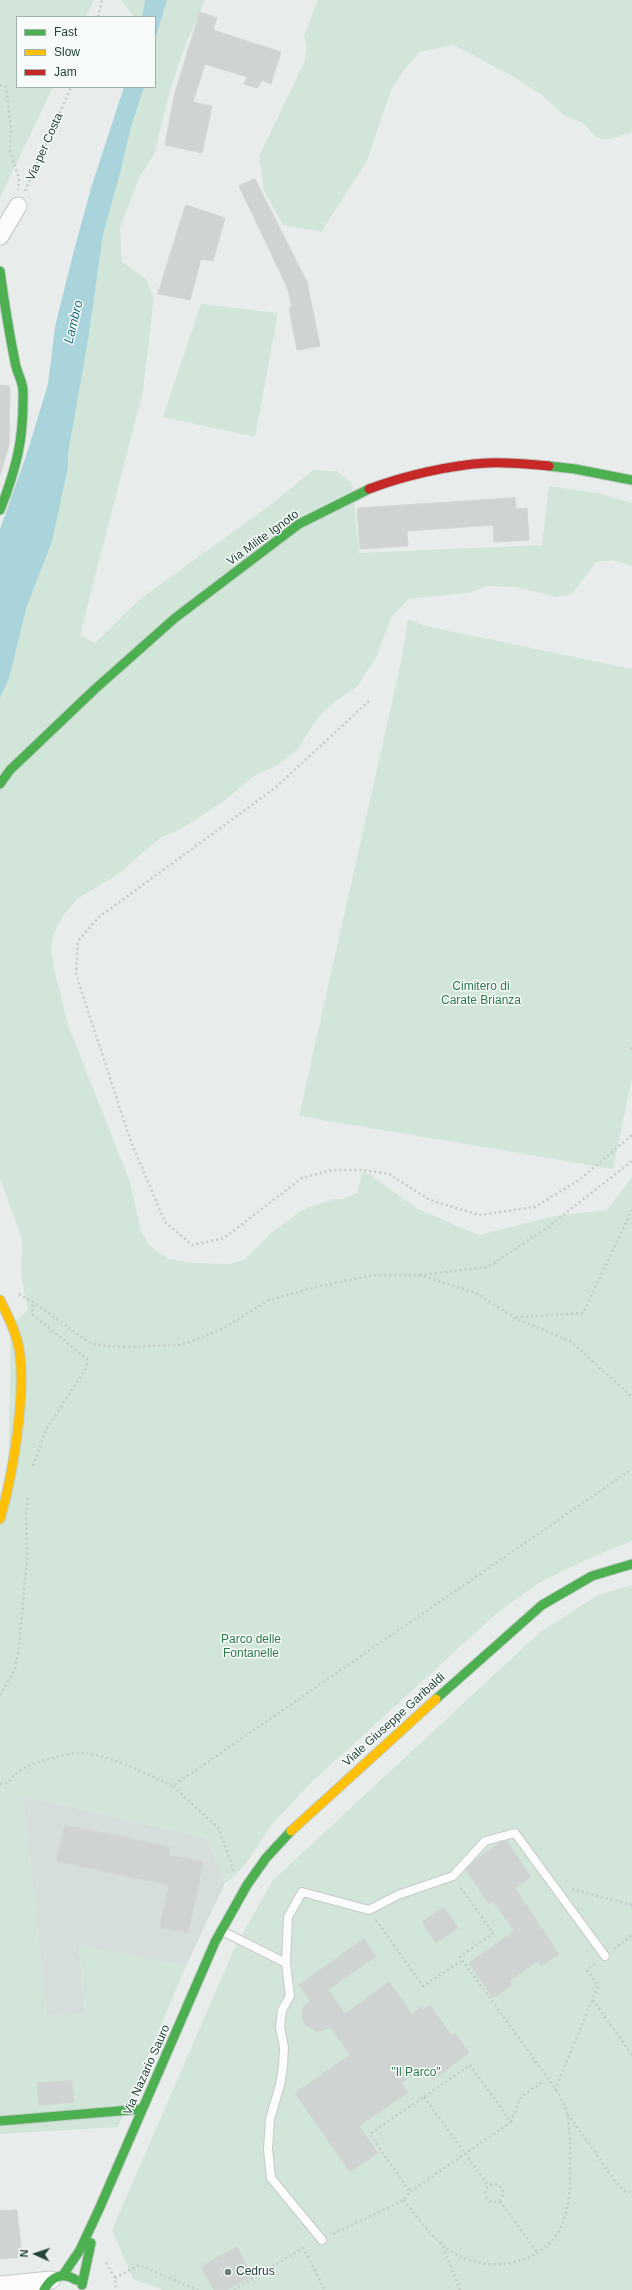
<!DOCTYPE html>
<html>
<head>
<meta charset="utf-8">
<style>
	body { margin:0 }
	#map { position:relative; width:632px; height:2290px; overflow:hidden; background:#e8edeb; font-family:Helvetica,sans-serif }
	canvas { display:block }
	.legend { position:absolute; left:16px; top:16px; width:140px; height:72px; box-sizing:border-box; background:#f7fbf9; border:1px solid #a3b1ad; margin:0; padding:5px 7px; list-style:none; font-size:12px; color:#24423a }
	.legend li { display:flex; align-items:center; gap:8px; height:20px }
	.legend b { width:20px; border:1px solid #a3b1ad }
	.north { position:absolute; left:16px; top:2234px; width:40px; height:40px; -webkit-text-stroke:3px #f7fbf9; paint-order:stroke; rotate:273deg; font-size:11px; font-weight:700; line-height:16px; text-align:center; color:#24423a }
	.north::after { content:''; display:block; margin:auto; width:14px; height:18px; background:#24423a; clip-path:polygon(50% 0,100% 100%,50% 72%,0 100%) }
</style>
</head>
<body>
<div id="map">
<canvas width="632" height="2290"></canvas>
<ul class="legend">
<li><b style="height:5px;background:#4caf50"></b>Fast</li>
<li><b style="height:5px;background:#ffc107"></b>Slow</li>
<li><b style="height:5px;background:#c62828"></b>Jam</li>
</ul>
<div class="north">N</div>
</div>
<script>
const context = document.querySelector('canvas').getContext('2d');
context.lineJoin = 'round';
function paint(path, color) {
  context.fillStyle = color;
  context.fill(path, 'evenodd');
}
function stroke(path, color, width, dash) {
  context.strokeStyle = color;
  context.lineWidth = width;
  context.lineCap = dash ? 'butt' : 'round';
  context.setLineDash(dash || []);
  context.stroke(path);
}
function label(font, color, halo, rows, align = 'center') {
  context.font = font + ' Helvetica,sans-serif';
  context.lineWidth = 3;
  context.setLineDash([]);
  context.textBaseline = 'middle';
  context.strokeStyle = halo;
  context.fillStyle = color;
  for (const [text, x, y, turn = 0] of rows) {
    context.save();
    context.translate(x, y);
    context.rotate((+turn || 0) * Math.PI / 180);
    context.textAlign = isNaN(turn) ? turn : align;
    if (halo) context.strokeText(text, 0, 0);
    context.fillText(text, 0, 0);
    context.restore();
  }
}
paint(new Path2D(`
	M 23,1796 L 207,1838 L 225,1883 L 186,1966 L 79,1946 L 85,2014 L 47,2016 Z`), '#d6dedb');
paint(new Path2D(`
	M 0,0 L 94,0 L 86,17 L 17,17 L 17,87 L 53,87 L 0,198 Z
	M 121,0 L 145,0 L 142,17 L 134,17 Z
	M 167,0 L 205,0 L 185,46 L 170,90 L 154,155 L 140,176 L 120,228 L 122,262 L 146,279 L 154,297 L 143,391 L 80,635 L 95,643 L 140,599 L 273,503 L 313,470 L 337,471 L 352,483 L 359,553 L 542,545 L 549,486 L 599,493 L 632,503 L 632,566 L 613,560 L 596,562 L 572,594 L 557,597 L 516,587 L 487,586 L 469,593 L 408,599 L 390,619 L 378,654 L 357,687 L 337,700 L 319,716 L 297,750 L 279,764 L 254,776 L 223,802 L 179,830 L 160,838 L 117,875 L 77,899 L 63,916 L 54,932 L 51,947 L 54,968 L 68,1025 L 130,1182 L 141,1231 L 149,1245 L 157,1251 L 169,1259 L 191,1263 L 231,1264 L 245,1259 L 270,1234 L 302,1210 L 334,1199 L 342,1199 L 357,1193 L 363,1170 L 418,1209 L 479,1235 L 555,1216 L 607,1210 L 632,1177 L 632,1541 L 590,1558 L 537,1584 L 496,1614 L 313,1781 L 273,1823 L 247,1862 L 236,1875 L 225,1883 L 207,1838 L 23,1796 L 47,2016 L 85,2014 L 79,1945 L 186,1966 L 118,2127 L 0,2134 L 0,1519 L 8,1491 L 11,1325 L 28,1310 L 21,1275 L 22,1238 L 0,1179 L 0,698 L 9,679 L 27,606 L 62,496 L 80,380 L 89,334 L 103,235 L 121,170 L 131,127 L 144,87 L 155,87 L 155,40 Z
	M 318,0 L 632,0 L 632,130 L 631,133 L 606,140 L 596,137 L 583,123 L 565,116 L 543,96 L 514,77 L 454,45 L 420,52 L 403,71 L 391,90 L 367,161 L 321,232 L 283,225 L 264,191 L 259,156 L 305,61 L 307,47 L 304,36 Z
	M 201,304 L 278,313 L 255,437 L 163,417 Z
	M 408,619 L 426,626 L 632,669 L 632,1078 L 613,1169 L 299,1116 L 401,662 Z
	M 632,1585 L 632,2290 L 163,2290 L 133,2279 L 112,2230 L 235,1947 L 273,1880 L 540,1632 L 598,1595 Z`), '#d1e6d8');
paint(new Path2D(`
	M 145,0 L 167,0 L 155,40 L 155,17 L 142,17 Z
	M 124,87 L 144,87 L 131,127 L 121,170 L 103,235 L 89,334 L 68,454 L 68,467 L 52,541 L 27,606 L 9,679 L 0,698 L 0,529 L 28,450 L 48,384 L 55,327 L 73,254 L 91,188 Z`), '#a9d4db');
const building = new Path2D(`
	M 200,12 L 217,18 L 213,30 L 281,52 L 271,84 L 262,80 L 257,88 L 244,84 L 247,77 L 205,64 L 193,102 L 212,106 L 202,153 L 165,145 L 174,96 Z
	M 255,179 L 307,282 L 320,346 L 297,350 L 289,308 L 292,307 L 287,287 L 239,186 Z
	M 186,205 L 225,218 L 213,261 L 201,259 L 190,300 L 158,294 Z
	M 0,385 L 9,386 L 10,391 L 9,445 L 0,475 Z
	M 515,498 L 516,509 L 527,508 L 529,540 L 494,542 L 493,525 L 407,531 L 408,546 L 360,549 L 357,509 L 360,508 Z
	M 65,1825 L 170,1847 L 169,1855 L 203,1862 L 188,1933 L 160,1927 L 169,1885 L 57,1861 Z
	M 507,1841 L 531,1877 L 515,1888 L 559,1954 L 541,1966 L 538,1961 L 509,1981 L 512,1985 L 493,1998 L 469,1963 L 514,1931 L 493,1901 L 489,1904 L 466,1870 L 475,1860 L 501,1842 Z
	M 444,1907 L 458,1928 L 436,1943 L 422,1922 Z
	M 364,1939 L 376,1956 L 328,1990 L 345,2014 L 389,1982 L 412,2014 L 422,2006 L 424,2009 L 430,2005 L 452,2036 L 455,2033 L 469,2053 L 433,2080 L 423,2067 L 401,2083 L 408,2092 L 359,2126 L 378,2153 L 350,2172 L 295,2093 L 350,2055 L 330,2027 L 318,2032 L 305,2025 L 302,2018 L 302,2009 L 310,2000 L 299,1985 Z
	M 72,2081 L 74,2102 L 39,2105 L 37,2083 Z
	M 17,2210 L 22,2257 L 0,2259 L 0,2211 Z
	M 237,2247 L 252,2277 L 227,2290 L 214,2290 L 201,2267 Z`);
paint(building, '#cfd4d2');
stroke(building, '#d1d6d4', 1);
const lane = new Path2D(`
	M 222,1931 L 286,1963
	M 322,2240 L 271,2178 L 268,2149 L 270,2119 L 280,2085 L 283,2067 L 284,2047 L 280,2027 L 282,2010 L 290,1996 L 286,1963 L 288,1917 L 302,1892 L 369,1910 L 398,1895 L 453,1876 L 485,1841 L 515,1833 L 605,1956`);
const street = new Path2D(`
	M 0,236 L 18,206
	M 0,2285 L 51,2280`);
const fast = new Path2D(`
	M 0,271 C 4,301 9,332 15,362 C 16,371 23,381 23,391 C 24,438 17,467 0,510
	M 549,466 L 575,469 L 632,480
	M 0,784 L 10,770 L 95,689 L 175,618 L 299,524 L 369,489
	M 436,1699 L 542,1605 L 592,1576 L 632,1564
	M 0,2121 L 142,2109
	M 63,2275 L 80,2250 L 100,2207 L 215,1942 L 247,1885 L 266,1858 L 291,1831
	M 82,2285 L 91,2243
	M 44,2290 C 51,2277 63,2271 76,2280`);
const slow = new Path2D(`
	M 0,1300 C 8,1316 18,1336 20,1355 C 25,1400 13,1475 0,1519
	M 291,1831 L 436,1699`);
const jam = new Path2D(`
	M 369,489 C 403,476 450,465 487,463 C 508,462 528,464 549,466`);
stroke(lane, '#c5cac8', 10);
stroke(street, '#c5cac8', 19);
stroke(fast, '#c3cbc8', 11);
stroke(slow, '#c3cbc8', 11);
stroke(jam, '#c3cbc8', 11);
stroke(new Path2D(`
	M 98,17 L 102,0
	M 0,85 L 6,87 L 11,127 L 10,151 L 19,178 L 18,190
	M 25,191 L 71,87
	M 369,701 L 275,788 L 99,917 L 78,941 L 76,974 L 130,1139 L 165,1222 L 192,1245 L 224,1238 L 302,1178 L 332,1170 L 363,1170 L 389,1174 L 430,1200 L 479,1215 L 535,1207 L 579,1180 L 632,1135
	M 630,1048 L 632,1049
	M 420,1275 L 488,1267 L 548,1227 L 632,1161
	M 19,1294 L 33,1302 L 92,1344 L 119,1347 L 181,1345 L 224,1328 L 269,1300 L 320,1286 L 375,1275 L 419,1275 L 476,1293 L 515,1318 L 570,1341 L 632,1397
	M 516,1317 L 583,1313 L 632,1210
	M 33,1466 L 47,1428 L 87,1367 L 87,1359 L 32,1314 L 33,1302
	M 0,1695 L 15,1669 L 19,1647 L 27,1559 L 26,1514 L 28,1496
	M 0,1784 L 8,1783 C 17,1769 29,1765 45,1760 C 58,1757 71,1752 84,1753 C 110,1755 149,1775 173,1786
	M 234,1871 L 219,1829 L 173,1786 L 632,1469
	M 572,1889 L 632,1905
	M 376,1920 L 423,1986 L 463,1960
	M 614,1949 L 632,1935
	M 593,2000 L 632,2055
	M 470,2065 L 511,2122 L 410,2192 L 370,2134 Z
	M 555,2090 L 598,1986 L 587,1970 L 596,1963
	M 424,2097 L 488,2185
	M 568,2114 L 615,2181 L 625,2191 L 632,2193
	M 511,2122 L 521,2097 L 544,2081
	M485 2193a9 9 0 1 1 18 0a9 9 0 1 1-18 0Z
	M 404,2200 C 416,2216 433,2239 449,2250 C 467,2262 489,2267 510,2263 C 566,2251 571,2210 570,2160 C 570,2145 570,2129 567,2115 C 563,2094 544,2074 533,2058 C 509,2024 484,1990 460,1957 L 493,1933 L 459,1885
	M 500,2201 L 537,2252
	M 333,2234 L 404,2200 L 410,2192
	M 441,2242 L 460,2290
	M 106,2263 L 115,2278 L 116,2290
	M 115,2278 L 139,2265 L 198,2290
	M 234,2290 L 303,2248 L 325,2290`), '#c3ccca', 2.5, [2, 3]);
stroke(lane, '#fcfcfc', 8);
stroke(street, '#fcfcfc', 17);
stroke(fast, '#4caf50', 9);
stroke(slow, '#ffc107', 9);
stroke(jam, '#c62828', 9);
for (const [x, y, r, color] of [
	[228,2272,4,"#697e78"]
]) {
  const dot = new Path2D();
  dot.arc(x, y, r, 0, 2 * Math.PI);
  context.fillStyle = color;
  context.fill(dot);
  stroke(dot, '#f7fbf9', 1.5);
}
label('12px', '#24423a', '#f7fbf9', [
	["Via per Costa",45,147,-66],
	["Via Milite Ignoto",263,538,-36],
	["Viale Giuseppe Garibaldi",394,1720,-42],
	["Via Nazario Sauro",147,2070,-66]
]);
label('12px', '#2d7a4b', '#f7fbf9', [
	["Cimitero di",481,987],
	["Carate Brianza",481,1001],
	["Parco delle",251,1640],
	["Fontanelle",251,1654],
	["\"Il Parco\"",416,2073]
]);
label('12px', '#24423a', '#f7fbf9', [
	["Cedrus",236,2272]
], 'left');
label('italic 13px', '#1c6f80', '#f7fbf9', [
	["Lambro",74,322,-76]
]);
</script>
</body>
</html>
